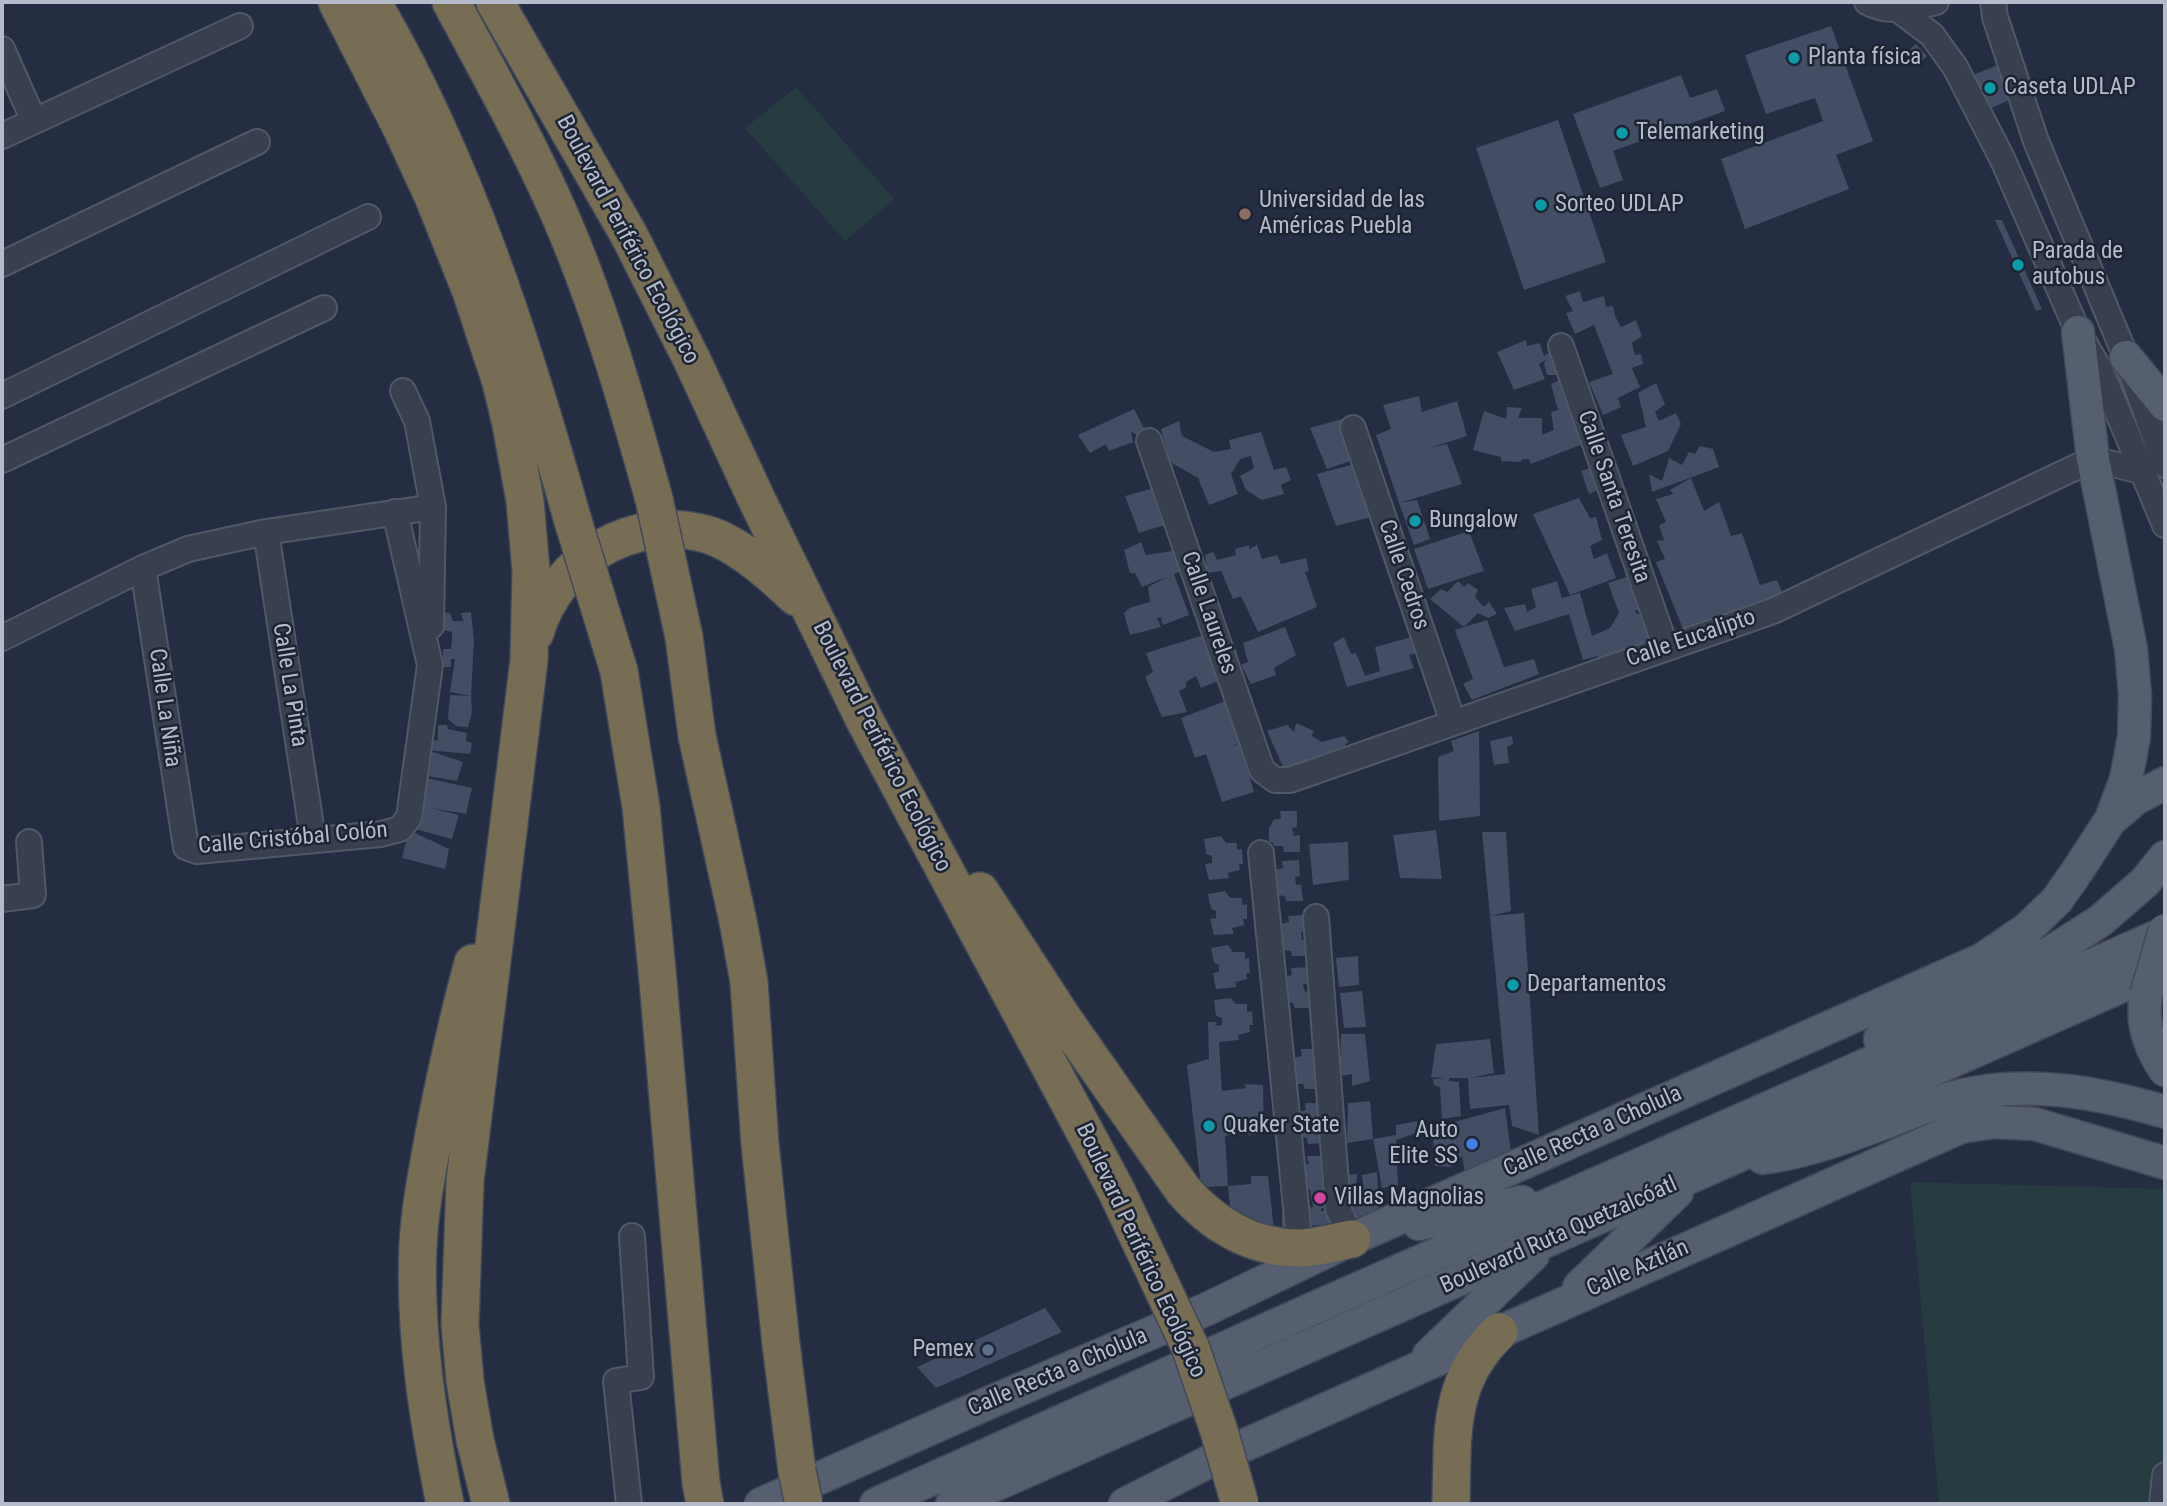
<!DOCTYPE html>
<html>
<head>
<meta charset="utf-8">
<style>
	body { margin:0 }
	#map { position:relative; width:2167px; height:1506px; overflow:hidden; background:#242d41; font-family:"Roboto Condensed",sans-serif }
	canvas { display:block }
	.frame { position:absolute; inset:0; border:4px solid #b5bbcb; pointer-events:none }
</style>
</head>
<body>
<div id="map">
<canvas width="2167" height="1506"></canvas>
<div class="frame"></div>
</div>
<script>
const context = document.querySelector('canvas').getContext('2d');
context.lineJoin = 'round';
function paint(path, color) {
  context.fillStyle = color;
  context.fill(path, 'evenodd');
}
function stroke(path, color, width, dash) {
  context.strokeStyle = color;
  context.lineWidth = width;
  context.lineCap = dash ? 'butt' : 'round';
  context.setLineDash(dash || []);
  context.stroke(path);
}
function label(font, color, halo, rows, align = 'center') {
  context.font = font + ' "Roboto Condensed",sans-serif';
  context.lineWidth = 5;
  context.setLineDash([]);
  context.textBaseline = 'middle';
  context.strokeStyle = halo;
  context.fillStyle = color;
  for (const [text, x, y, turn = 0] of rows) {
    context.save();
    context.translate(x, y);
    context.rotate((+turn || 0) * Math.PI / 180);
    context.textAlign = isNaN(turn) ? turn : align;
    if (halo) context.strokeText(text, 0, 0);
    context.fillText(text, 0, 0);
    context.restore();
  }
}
paint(new Path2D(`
	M 796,87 L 894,199 L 845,241 L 745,128 Z
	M 1910,1182 L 2165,1189 L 2165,1504 L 1939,1504 Z`), '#263c41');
paint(new Path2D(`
	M 1831,26 L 1873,141 L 1836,155 L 1849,189 L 1745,229 L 1721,159 L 1823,121 L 1815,98 L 1766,114 L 1745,55 Z
	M 1916,44 L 1927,56 L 1922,61 L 1910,49 Z
	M 2001,64 L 2016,97 L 1980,113 L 1965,78 Z
	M 1681,75 L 1690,98 L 1717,89 L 1725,111 L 1613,151 L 1623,180 L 1600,188 L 1573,114 Z
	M 1558,120 L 1606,262 L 1524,290 L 1476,148 Z
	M 1995,220 L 2002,220 L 2042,309 L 2036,311 Z
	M 1580,291 L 1583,302 L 1604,296 L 1606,307 L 1613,306 L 1615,316 L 1621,327 L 1636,320 L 1642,336 L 1632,343 L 1635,355 L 1641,354 L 1643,364 L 1632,368 L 1640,387 L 1618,398 L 1621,407 L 1603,415 L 1589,382 L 1613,374 L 1594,325 L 1575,334 L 1566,313 L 1573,311 L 1565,296 Z
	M 1526,340 L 1527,346 L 1540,343 L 1544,356 L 1561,346 L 1571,375 L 1547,375 L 1544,364 L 1546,360 L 1539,364 L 1545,379 L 1514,390 L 1497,352 Z
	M 1566,377 L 1588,442 L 1531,464 L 1529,459 L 1521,460 L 1521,462 L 1501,461 L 1501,457 L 1473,450 L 1484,411 L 1506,419 L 1507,407 L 1522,408 L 1518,418 L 1542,418 L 1542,435 L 1554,430 L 1551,412 L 1558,410 L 1551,384 Z
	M 1656,383 L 1665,404 L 1655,412 L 1659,421 L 1676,413 L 1681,424 L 1668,451 L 1633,466 L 1621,435 L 1646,427 L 1638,393 Z
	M 1419,396 L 1422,412 L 1457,401 L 1467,436 L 1430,448 L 1447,444 L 1462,484 L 1399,503 L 1376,435 L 1391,429 L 1383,405 Z
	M 1134,409 L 1146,432 L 1138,436 L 1131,432 L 1133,442 L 1109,451 L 1106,444 L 1090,453 L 1078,435 Z
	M 1342,419 L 1359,458 L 1327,469 L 1310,428 Z
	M 1179,421 L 1182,436 L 1214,452 L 1231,449 L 1229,440 L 1261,432 L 1274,470 L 1286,467 L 1291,480 L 1281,485 L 1284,494 L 1262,500 L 1246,490 L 1240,476 L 1254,468 L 1251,456 L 1240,459 L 1231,474 L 1238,494 L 1209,505 L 1198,478 L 1170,462 L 1161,429 Z
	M 1700,446 L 1713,449 L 1719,467 L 1652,492 L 1649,474 L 1662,481 L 1669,458 L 1682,465 L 1689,452 L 1695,454 Z
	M 1359,463 L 1379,515 L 1336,526 L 1317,474 Z
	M 1596,466 L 1604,487 L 1589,494 L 1581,471 Z
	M 1691,478 L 1704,511 L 1719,502 L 1731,536 L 1742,533 L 1760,585 L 1777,580 L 1783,594 L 1683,629 L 1656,562 L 1665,559 L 1657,541 L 1664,540 L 1659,525 L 1666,522 L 1656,499 L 1673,494 L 1670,490 Z
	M 1154,488 L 1168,524 L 1139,533 L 1125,496 Z
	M 1579,498 L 1590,518 L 1596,517 L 1602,540 L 1590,546 L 1594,559 L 1607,553 L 1616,578 L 1570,595 L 1533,514 Z
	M 1417,500 L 1430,539 L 1414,545 L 1399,503 Z
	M 1469,531 L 1484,571 L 1428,589 L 1414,549 Z
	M 1141,542 L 1146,555 L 1173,551 L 1190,567 L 1174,574 L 1189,615 L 1163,625 L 1161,617 L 1157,618 L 1161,627 L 1130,635 L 1124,613 L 1131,607 L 1150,602 L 1148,587 L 1169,576 L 1142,587 L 1135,573 L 1130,573 L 1124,550 Z
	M 1249,545 L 1249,549 L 1257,545 L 1262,559 L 1277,555 L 1281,564 L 1306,558 L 1309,571 L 1305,572 L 1317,607 L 1258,632 L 1241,596 L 1233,599 L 1221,571 L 1208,573 L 1205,555 L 1213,552 L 1217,560 L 1236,555 L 1235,549 Z
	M 1632,575 L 1643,608 L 1635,611 L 1637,614 L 1640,614 L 1650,634 L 1642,647 L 1617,656 L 1599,659 L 1598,656 L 1583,660 L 1569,614 L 1515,631 L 1504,608 L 1525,604 L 1527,612 L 1536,607 L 1531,589 L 1557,581 L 1562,598 L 1580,593 L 1592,636 L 1610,628 L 1619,613 L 1608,583 Z
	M 1458,581 L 1464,587 L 1468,583 L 1478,590 L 1475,597 L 1484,607 L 1489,602 L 1497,614 L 1488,618 L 1478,613 L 1464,627 L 1430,599 L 1441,589 L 1447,592 Z
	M 442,612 L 450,613 L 453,621 L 463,621 L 461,613 L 471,612 L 474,640 L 471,696 L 450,692 L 455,659 L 451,659 L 451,667 L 443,667 L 443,649 L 451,649 L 452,640 L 452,632 L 443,630 Z
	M 1487,620 L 1504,667 L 1534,659 L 1539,674 L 1472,700 L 1463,684 L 1473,679 L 1455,630 Z
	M 1285,627 L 1296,655 L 1274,668 L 1276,675 L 1251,684 L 1241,665 L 1248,662 L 1243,643 Z
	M 1207,634 L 1234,674 L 1201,688 L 1196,676 L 1186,682 L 1186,688 L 1179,691 L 1187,712 L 1162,717 L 1145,677 L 1153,672 L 1146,653 Z
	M 1419,635 L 1425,651 L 1409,655 L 1414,668 L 1347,687 L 1333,643 L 1344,637 L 1351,654 L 1356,653 L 1365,676 L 1380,671 L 1375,647 Z
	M 450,695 L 471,696 L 472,712 L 468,727 L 456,726 L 448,719 Z
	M 1233,698 L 1245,741 L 1225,748 L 1255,739 L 1260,758 L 1245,761 L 1254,792 L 1222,802 L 1206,754 L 1195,758 L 1181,718 Z
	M 1296,723 L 1314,731 L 1312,736 L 1322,742 L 1344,736 L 1349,742 L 1345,744 L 1347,751 L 1316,761 L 1309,757 L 1309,764 L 1285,771 L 1267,731 L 1287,725 L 1294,732 Z
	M 438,725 L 447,725 L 448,729 L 467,733 L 466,741 L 472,743 L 470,754 L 427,750 L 431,741 L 438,740 Z
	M 1479,731 L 1480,816 L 1439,821 L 1438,757 L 1454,751 L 1451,741 Z
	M 1512,736 L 1513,744 L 1507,747 L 1509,763 L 1494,765 L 1490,741 Z
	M 427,750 L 463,762 L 457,781 L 422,775 Z
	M 426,778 L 472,788 L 466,814 L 431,808 L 459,815 L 452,839 L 415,829 Z
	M 1280,811 L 1297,811 L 1297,827 L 1292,828 L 1294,836 L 1300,835 L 1300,852 L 1284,852 L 1283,846 L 1274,846 L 1272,842 L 1269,842 L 1269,827 L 1271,826 L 1273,820 L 1281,818 Z
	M 409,830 L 449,849 L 445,869 L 402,858 Z
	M 1436,830 L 1442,879 L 1400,878 L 1393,835 Z
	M 1482,832 L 1506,832 L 1511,911 L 1491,916 L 1524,913 L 1539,1135 L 1512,1126 L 1509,1105 L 1470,1109 L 1468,1078 L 1449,1078 L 1449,1081 L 1459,1082 L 1461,1116 L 1442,1119 L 1440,1087 L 1434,1085 L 1433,1079 L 1445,1078 L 1431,1077 L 1436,1044 L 1490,1039 L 1494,1073 L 1471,1078 L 1505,1074 Z
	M 1221,836 L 1226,843 L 1237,843 L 1237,850 L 1242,849 L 1243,864 L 1239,864 L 1240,870 L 1228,873 L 1229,878 L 1209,880 L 1205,864 L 1212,863 L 1212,856 L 1206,854 L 1204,839 Z
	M 1348,842 L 1349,880 L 1313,885 L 1309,844 Z
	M 1299,860 L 1300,876 L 1295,877 L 1296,885 L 1301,884 L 1303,901 L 1286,901 L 1285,896 L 1276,895 L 1275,870 L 1283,868 L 1282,861 Z
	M 1225,891 L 1230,898 L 1242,898 L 1242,905 L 1247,904 L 1247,919 L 1243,919 L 1244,925 L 1232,928 L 1234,934 L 1214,935 L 1210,919 L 1216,918 L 1216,911 L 1211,909 L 1208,894 Z
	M 1305,915 L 1305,931 L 1301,932 L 1302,940 L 1308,939 L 1308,956 L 1292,956 L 1291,951 L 1282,950 L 1281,924 L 1289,922 L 1288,916 Z
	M 1228,945 L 1233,952 L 1245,952 L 1245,959 L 1249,958 L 1250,973 L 1246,973 L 1247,979 L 1235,982 L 1237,987 L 1216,989 L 1213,973 L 1219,972 L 1219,965 L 1214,963 L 1211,948 Z
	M 1358,956 L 1359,985 L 1339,987 L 1336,958 Z
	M 1308,967 L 1308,984 L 1303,984 L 1305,992 L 1310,991 L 1311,1008 L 1295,1008 L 1293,1003 L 1285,1002 L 1283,977 L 1292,975 L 1291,968 Z
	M 1362,991 L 1366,1027 L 1344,1028 L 1340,993 Z
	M 1231,998 L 1236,1004 L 1247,1004 L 1247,1012 L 1252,1011 L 1253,1025 L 1249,1025 L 1250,1032 L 1238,1035 L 1239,1040 L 1219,1042 L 1222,1091 L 1246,1088 L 1244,1084 L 1263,1085 L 1264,1134 L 1248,1135 L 1247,1131 L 1225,1136 L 1228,1186 L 1251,1184 L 1251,1176 L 1268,1176 L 1274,1230 L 1232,1227 L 1228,1186 L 1201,1187 L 1187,1065 L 1209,1059 L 1208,1022 L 1217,1022 L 1215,1026 L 1222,1025 L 1222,1018 L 1216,1016 L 1214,1000 Z
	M 1341,1034 L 1365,1034 L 1370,1081 L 1352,1086 L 1352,1074 L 1340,1076 Z
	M 1301,1049 L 1318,1049 L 1318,1065 L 1313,1065 L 1315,1073 L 1320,1073 L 1321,1089 L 1305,1089 L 1303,1084 L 1294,1084 L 1293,1058 L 1302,1056 Z
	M 1370,1101 L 1373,1139 L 1347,1143 L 1348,1103 Z
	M 1305,1103 L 1321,1103 L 1322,1119 L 1317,1119 L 1318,1128 L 1324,1127 L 1325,1143 L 1308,1144 L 1307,1138 L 1298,1137 L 1297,1112 L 1306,1110 Z
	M 1505,1108 L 1511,1152 L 1465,1174 L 1462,1156 L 1451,1167 L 1435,1166 L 1433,1136 L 1451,1133 L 1451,1123 Z
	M 1417,1121 L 1419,1132 L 1396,1140 L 1398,1185 L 1382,1188 L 1373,1139 L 1396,1135 L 1396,1125 Z
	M 1307,1156 L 1326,1156 L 1326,1170 L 1321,1172 L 1322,1181 L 1326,1180 L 1329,1205 L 1321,1209 L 1321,1211 L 1330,1210 L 1331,1224 L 1282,1228 L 1282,1211 L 1313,1207 L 1310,1190 L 1302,1189 L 1300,1165 L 1309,1164 Z
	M 1377,1172 L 1379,1215 L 1344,1223 L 1338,1175 L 1357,1174 L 1356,1186 L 1363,1184 L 1362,1175 Z
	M 1045,1308 L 1062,1332 L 936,1388 L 917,1367 Z`), '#434d63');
const minor = new Path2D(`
	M 1867,2 C 1890,15 1912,7 1936,2
	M 1993,2 L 1995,17 L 2036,141 L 2126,357 L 2165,465
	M 1899,10 L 1932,35 L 1955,67 L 2002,158 L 2078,332 L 2101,372 L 2165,525
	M 2,49 L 34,121
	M 2,136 L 240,26
	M 2,264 L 257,142
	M 1561,346 L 1666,648
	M 403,391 L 417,421 L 433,507 L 431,626
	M 2,396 L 368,217
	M 1353,428 L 1453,722
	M 1149,441 L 1262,770 L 1275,780 L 1290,780 L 1773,611 L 2093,459 L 2141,471
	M 2,460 L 324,308
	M 266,532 L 313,839
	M 143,568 L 186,847 L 197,851 L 381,834 L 400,829 L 409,817 L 430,665 L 395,512
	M 2,638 L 143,568 L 188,549 L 266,532 L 433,507
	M 1261,853 L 1300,1248
	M 2,899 L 33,895 L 29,842
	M 1316,917 L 1338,1209 L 1352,1239
	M 629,1504 L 616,1381 L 641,1377 L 632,1236
	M 2162,1504 L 2165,1475`);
const major = new Path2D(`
	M 2126,357 L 2165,405
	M 2112,819 L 2135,799 L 2165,783
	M 2146,995 C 2141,1022 2149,1047 2165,1070
	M 1880,1039 L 1890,1032 L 2053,951 L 2100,921 L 2145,882 L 2165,857
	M 1763,1158 C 1815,1151 1862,1131 1910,1113 C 1925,1108 1940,1101 1955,1097 C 2024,1079 2098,1092 2165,1112
	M 1419,1224 L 1522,1202
	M 1579,1287 L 1677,1192
	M 1429,1355 L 1533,1255
	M 761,1504 L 986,1404 L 1207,1309 L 1352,1239 L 1983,959 L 2027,929 L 2057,900 L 2078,870 L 2111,819 L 2126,779 L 2134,737 L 2135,695 L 2131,649 L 2093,459 L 2078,332
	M 876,1504 L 1312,1309 L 2165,933
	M 952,1504 L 2165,967
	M 1125,1504 L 1218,1457 L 1961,1127 L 1994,1122 L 2035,1124 L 2165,1163`);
const highway = new Path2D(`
	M 337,2 L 402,129 L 433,196 L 471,291 L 501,382 L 511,424 L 525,501 L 531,571 L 529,660 L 465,1181 L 460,1324 L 465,1381 L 475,1440 L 491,1504
	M 372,2 C 466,162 523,343 573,521
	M 451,2 C 488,71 526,139 558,211 C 599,304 627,402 654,499
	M 495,2 L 629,235 L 692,360 L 756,498 L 864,719 L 1116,1190 L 1160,1283
	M 535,633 C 556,560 634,512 709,535 C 740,545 773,575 796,597
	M 684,637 L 697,736 L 738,921 L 749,982 L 760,1144 L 781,1344 L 797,1471
	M 619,671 L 641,807 L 658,981 L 701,1483 L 705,1504
	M 980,891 L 1062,1017 L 1183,1190 C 1212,1224 1252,1248 1298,1248 C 1315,1248 1335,1242 1352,1239
	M 445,1504 C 428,1419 414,1332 418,1245 C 420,1206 428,1168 435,1129 C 446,1073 458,1018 473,963
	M 1451,1504 C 1453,1438 1446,1382 1499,1332`);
stroke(minor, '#505868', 28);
stroke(major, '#424959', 35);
stroke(highway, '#404858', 40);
stroke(minor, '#384050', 24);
stroke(major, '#565f70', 32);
stroke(highway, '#776d55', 37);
const majorBridge = new Path2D(`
	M 2146,995 L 2165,930`);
const highwayBridge = new Path2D(`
	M 654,499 L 684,637
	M 573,521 L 619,671
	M 1160,1283 L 1191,1349 L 1219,1431 L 1240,1504
	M 797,1471 L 804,1504`);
stroke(majorBridge, '#424959', 35, []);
stroke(highwayBridge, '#404858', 40, []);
stroke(majorBridge, '#565f70', 32);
stroke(highwayBridge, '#776d55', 37);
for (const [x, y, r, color] of [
	[1794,58,7,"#0f9aa8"],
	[1990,88,7,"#0f9aa8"],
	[1622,133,7,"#0f9aa8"],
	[1541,205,7,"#0f9aa8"],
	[1245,214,7,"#8d6e63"],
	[2018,265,7,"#0f9aa8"],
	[1415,521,7,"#0f9aa8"],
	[1513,985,7,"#0f9aa8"],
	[1209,1126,7,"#0f9aa8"],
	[1472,1144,7,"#3f7fe0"],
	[1320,1198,7,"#d1479c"],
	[988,1350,7,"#5c6f8a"]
]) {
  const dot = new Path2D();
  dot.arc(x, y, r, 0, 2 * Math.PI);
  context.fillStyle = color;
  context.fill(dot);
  stroke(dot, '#1d2535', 2.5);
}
label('23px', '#b5bbcb', '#1d2535', [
	["Planta física",1808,58],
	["Caseta UDLAP",2004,88],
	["Telemarketing",1636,133],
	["Universidad de las",1259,201],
	["Américas Puebla",1259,227],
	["Sorteo UDLAP",1555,205],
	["Parada de",2032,252],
	["autobus",2032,278],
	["Bungalow",1429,521],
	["Departamentos",1527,985],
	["Quaker State",1223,1126],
	["Auto",1458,1131,"right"],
	["Elite SS",1458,1157,"right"],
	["Villas Magnolias",1334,1198],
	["Pemex",974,1350,"right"]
], 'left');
label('23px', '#b5bbcb', '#1d2535', [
	["Boulevard Periférico Ecológico",627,240,62],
	["Calle Santa Teresita",1613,497,71],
	["Calle Cedros",1403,575,71],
	["Calle Laureles",1208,613,71],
	["Calle Eucalipto",1691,639,-19],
	["Calle La Pinta",289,685,81],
	["Calle La Niña",164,708,82],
	["Boulevard Periférico Ecológico",881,747,63],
	["Calle Cristóbal Colón",293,839,-5],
	["Calle Recta a Cholula",1593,1132,-24],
	["Boulevard Ruta Quetzalcóatl",1559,1236,-24],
	["Boulevard Periférico Ecológico",1140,1251,65],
	["Calle Aztlán",1638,1269,-24],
	["Calle Recta a Cholula",1058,1373,-23]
]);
</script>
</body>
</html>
